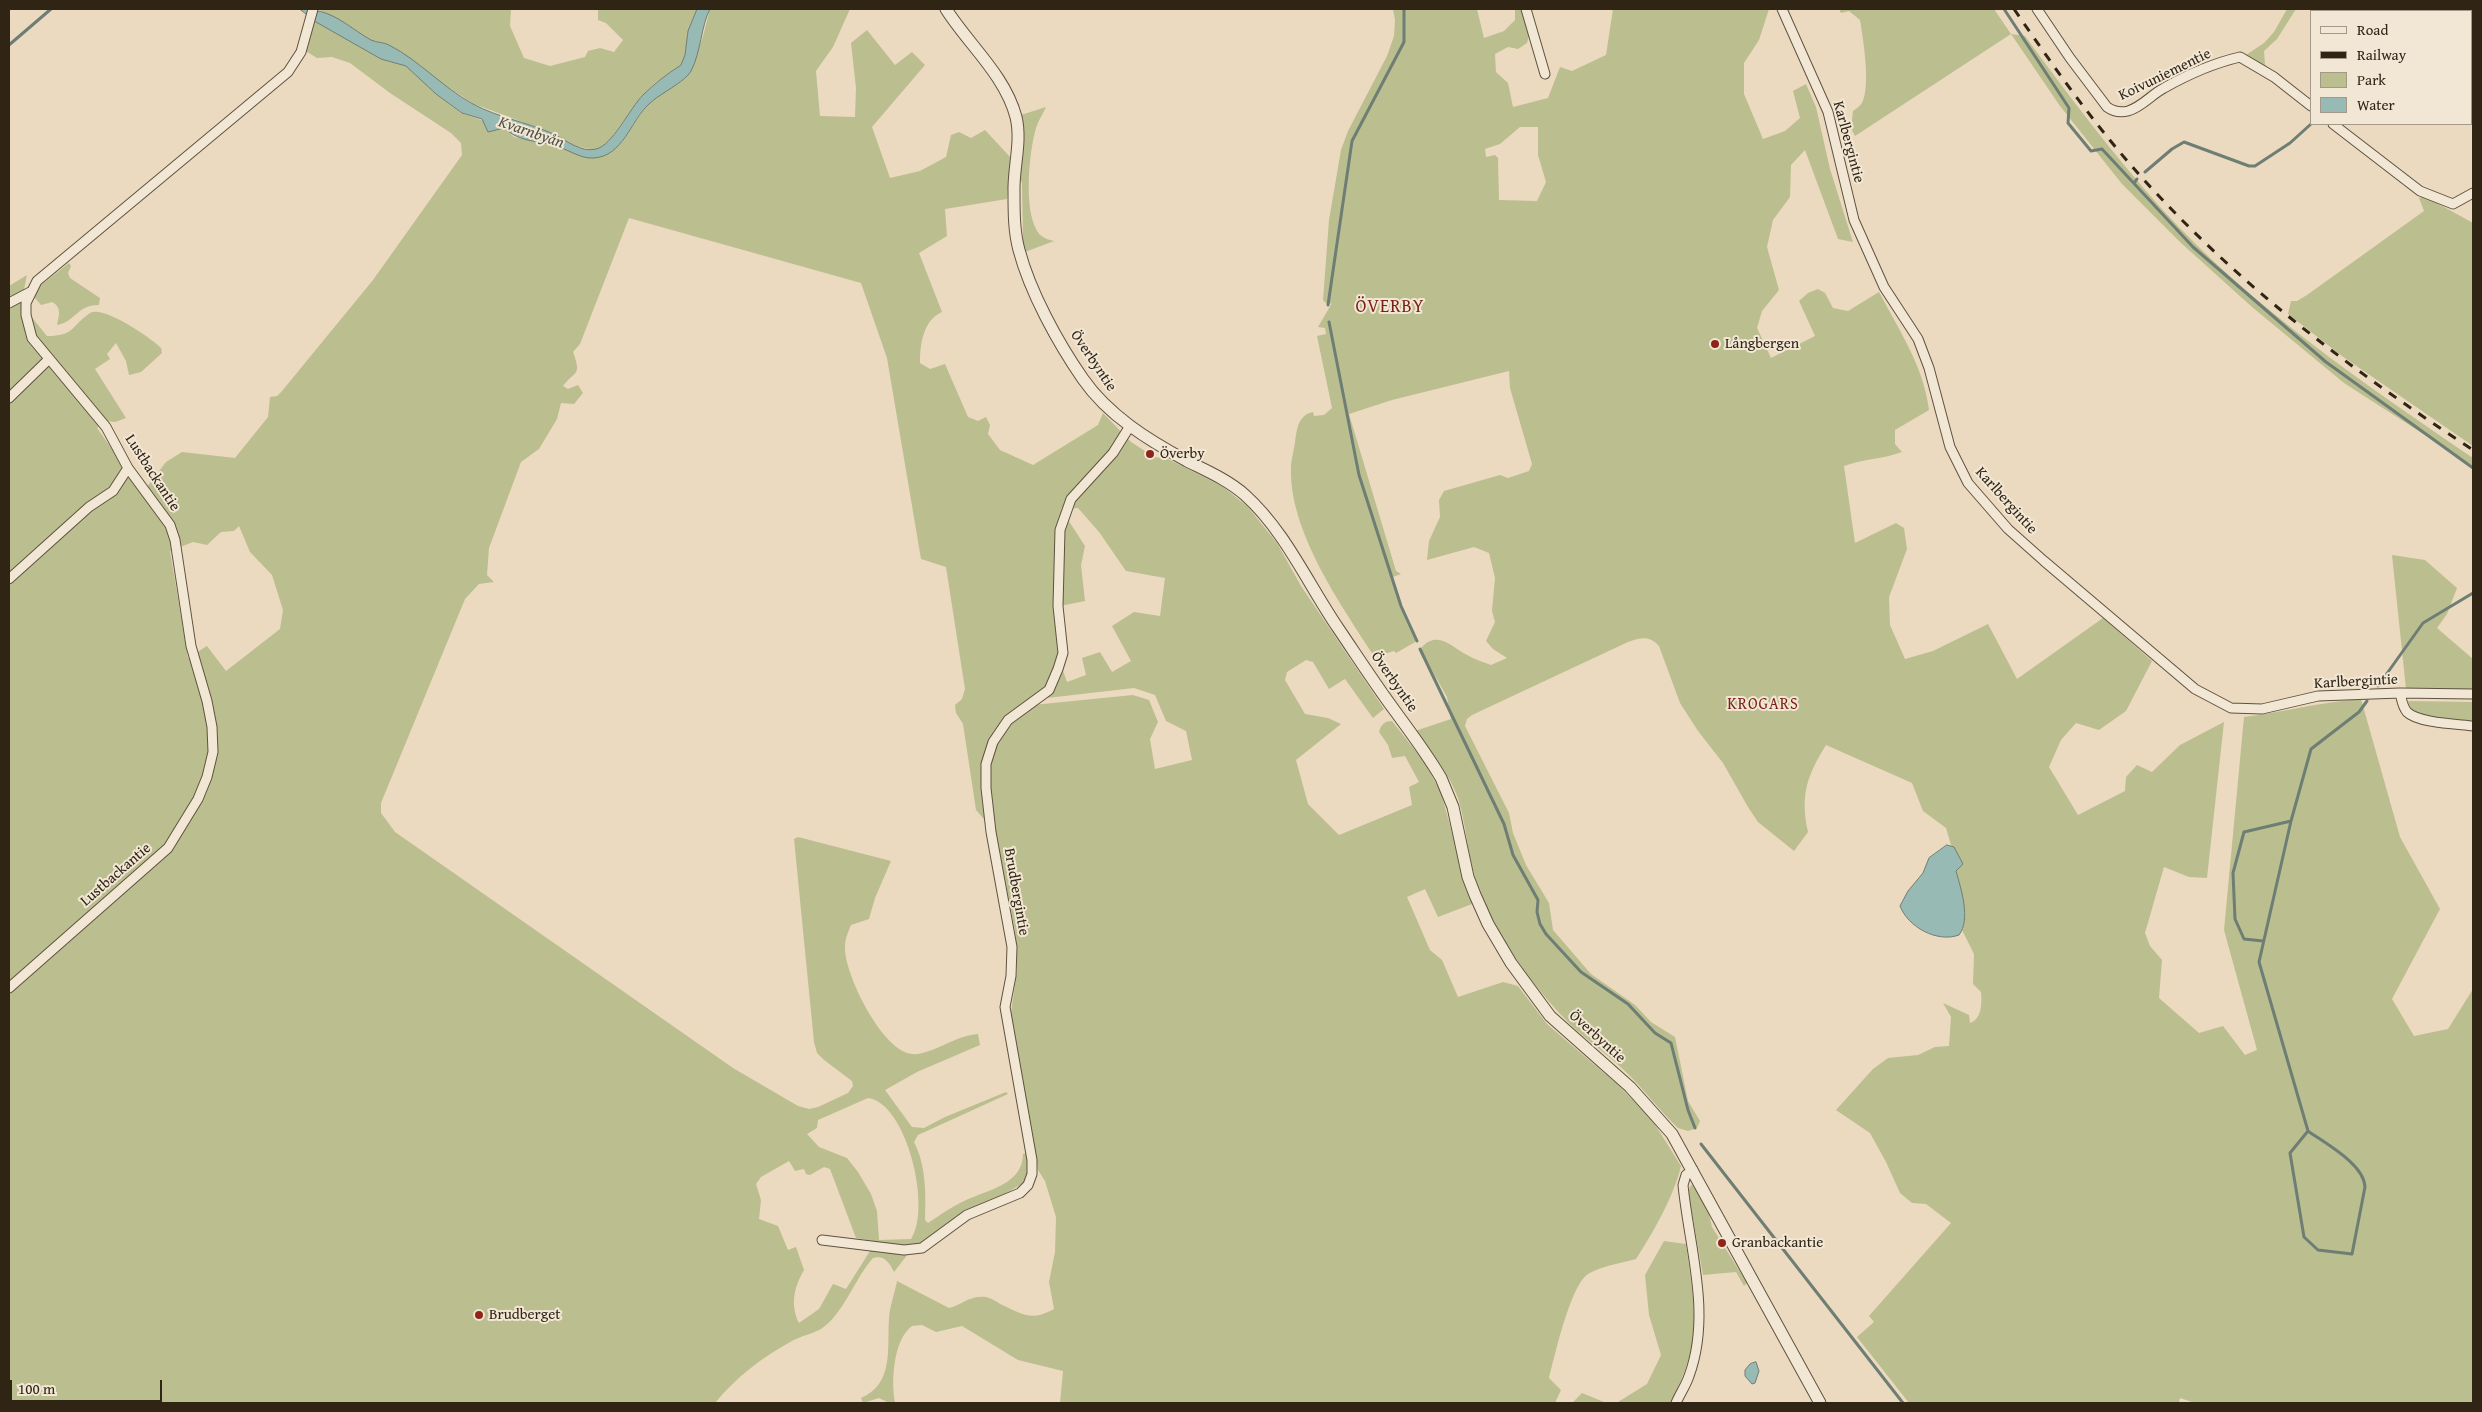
<!DOCTYPE html>
<html>
<head>
<meta charset="utf-8">
<style>
	body { margin:0 }
	#map { position:relative; width:2482px; height:1412px; overflow:hidden; background:#ebdabf; font-family:"Gentium Book Plus",serif }
	canvas { display:block }
	.frame { position:absolute; inset:0; border:10px solid #302415; pointer-events:none }
	.legend { position:absolute; left:2310px; top:10px; width:162px; height:115px; box-sizing:border-box; background:#f2e7d5; border:1px solid #a49988; margin:0; padding:6px 9px; list-style:none; font-size:15px; color:#302415 }
	.legend li { display:flex; align-items:center; gap:10px; height:25px }
	.legend b { width:25px; border:1px solid #a49988 }
	.scale { position:absolute; left:10px; top:1380px; width:152px; height:22px; box-sizing:border-box; border:2px solid #302415; border-top:0; padding-left:6px; font-size:15px; line-height:18px; white-space:nowrap; color:#302415; -webkit-text-stroke:4px #f2e7d5; paint-order:stroke }
</style>
</head>
<body>
<div id="map">
<canvas width="2482" height="1412"></canvas>
<div class="frame"></div>
<ul class="legend">
<li><b style="height:6px;background:#f2e7d5"></b>Road</li>
<li><b style="height:6px;background:#302415"></b>Railway</li>
<li><b style="height:14px;background:#bbbe8f"></b>Park</li>
<li><b style="height:14px;background:#98bab4"></b>Water</li>
</ul>
<div class="scale">100 m</div>
</div>
<script>
const context = document.querySelector('canvas').getContext('2d');
context.lineJoin = 'round';
function paint(path, color) {
  context.fillStyle = color;
  context.fill(path, 'evenodd');
}
function stroke(path, color, width, dash) {
  context.strokeStyle = color;
  context.lineWidth = width;
  context.lineCap = dash ? 'butt' : 'round';
  context.setLineDash(dash || []);
  context.stroke(path);
}
function label(font, color, halo, rows, align = 'center') {
  context.font = font + ' "Gentium Book Plus",serif';
  context.lineWidth = 4;
  context.setLineDash([]);
  context.textBaseline = 'middle';
  context.strokeStyle = halo;
  context.fillStyle = color;
  for (const [text, x, y, turn = 0] of rows) {
    context.save();
    context.translate(x, y);
    context.rotate((+turn || 0) * Math.PI / 180);
    context.textAlign = isNaN(turn) ? turn : align;
    if (halo) context.strokeText(text, 0, 0);
    context.fillText(text, 0, 0);
    context.restore();
  }
}
paint(new Path2D(`
	M 318,9 L 511,9 L 510,26 L 524,58 L 550,66 L 585,57 L 588,51 L 600,48 L 614,52 L 623,40 L 606,23 L 598,20 L 598,9 L 697,9 L 688,31 L 685,55 L 681,65 L 654,84 L 641,97 L 611,138 L 603,146 L 595,150 L 574,146 L 544,130 L 474,104 L 437,80 L 420,65 L 387,44 L 373,42 Z
	M 710,9 L 850,9 L 833,47 L 816,71 L 820,116 L 855,117 L 856,88 L 851,43 L 867,30 L 895,65 L 912,52 L 925,65 L 872,127 L 890,178 L 920,171 L 946,157 L 951,135 L 959,132 L 971,138 L 985,130 L 1011,158 L 1007,199 L 945,209 L 947,236 L 919,253 L 942,312 C 923,320 920,345 920,363 L 930,369 L 945,364 L 968,417 L 978,421 L 986,417 L 990,425 L 988,434 L 1000,450 L 1033,465 L 1098,425 L 1103,413 L 1131,442 L 1154,457 L 1168,459 L 1222,486 L 1247,506 L 1277,543 L 1301,586 L 1384,709 L 1373,718 L 1345,679 L 1329,689 L 1313,662 L 1306,660 L 1287,672 L 1285,680 L 1305,714 L 1328,718 L 1341,724 L 1296,760 L 1308,804 L 1339,835 L 1412,805 L 1409,787 L 1419,782 L 1405,756 L 1392,758 L 1388,745 L 1379,732 C 1381,725 1384,721 1392,721 L 1425,763 L 1441,793 L 1472,904 L 1438,917 L 1425,889 L 1407,897 L 1430,950 L 1442,960 L 1458,997 L 1503,982 L 1518,986 L 1547,1024 L 1618,1085 L 1651,1118 L 1681,1166 C 1674,1196 1653,1233 1636,1259 C 1621,1263 1602,1266 1588,1274 C 1570,1286 1555,1356 1549,1378 L 1561,1390 L 1555,1403 L 1060,1403 L 1063,1371 L 1018,1360 L 962,1326 L 936,1332 L 922,1325 L 912,1326 C 893,1340 891,1382 895,1403 L 889,1403 L 879,1398 L 863,1403 L 861,1398 C 894,1384 887,1349 889,1319 C 889,1309 895,1292 897,1281 L 949,1308 C 963,1305 969,1295 986,1297 C 990,1298 996,1301 1000,1304 C 1023,1314 1030,1322 1054,1309 L 1049,1282 L 1055,1252 L 1056,1217 L 1045,1181 L 1038,1170 L 1011,1013 L 1017,970 L 1015,931 L 996,833 L 976,810 L 963,724 L 956,713 L 955,705 L 962,699 L 965,689 L 946,567 L 921,559 L 887,358 L 861,283 L 629,218 L 580,344 L 573,352 C 582,377 575,370 563,386 L 568,389 L 578,385 L 583,393 L 574,404 L 561,403 L 557,419 L 539,449 L 521,462 L 489,548 L 487,575 L 494,582 L 479,584 L 465,599 L 381,803 L 381,813 L 395,832 L 733,1068 L 798,1106 L 809,1109 L 818,1107 L 848,1093 L 853,1086 L 852,1081 L 824,1060 L 817,1053 L 814,1042 L 794,839 L 798,837 L 891,861 L 875,898 L 869,919 L 851,925 C 848,932 845,939 845,947 C 844,974 883,1052 912,1054 C 930,1056 956,1035 978,1034 L 980,1045 L 917,1072 L 885,1090 L 912,1127 L 924,1128 L 945,1117 L 1006,1092 L 1008,1094 L 918,1135 L 914,1142 C 926,1165 926,1194 925,1220 L 928,1223 C 940,1215 953,1206 966,1200 C 988,1190 1023,1184 1023,1154 L 1026,1153 L 1029,1167 L 1028,1178 L 1023,1183 L 926,1242 L 910,1248 L 856,1238 L 830,1169 L 824,1167 L 810,1175 L 806,1174 L 804,1169 L 795,1171 L 789,1161 L 761,1177 L 756,1184 L 761,1200 L 759,1219 L 778,1226 L 788,1250 L 796,1247 L 804,1270 C 794,1287 790,1305 799,1323 L 819,1309 L 833,1284 L 846,1289 L 870,1251 L 874,1249 L 908,1254 L 894,1272 C 889,1262 884,1255 873,1258 C 855,1278 843,1315 821,1329 C 812,1334 801,1336 792,1341 C 764,1356 735,1378 715,1403 L 9,1403 L 9,286 L 27,275 L 21,304 L 47,336 C 75,336 71,326 90,313 C 103,305 151,338 161,348 L 162,353 L 141,372 L 129,375 L 126,361 L 116,343 L 107,354 L 110,359 L 95,369 L 126,418 L 115,422 L 106,421 L 97,428 L 143,492 L 166,462 L 182,452 L 235,458 L 268,417 L 270,397 L 277,396 L 282,391 L 373,280 L 462,155 L 461,143 L 451,133 L 390,93 L 350,63 L 332,57 L 317,58 L 304,50 L 312,19 L 381,59 L 406,66 L 436,94 L 461,113 L 504,128 L 514,137 L 565,148 L 577,154 L 593,158 L 610,152 L 622,142 L 647,105 L 690,73 L 703,36 ZM 1078,508 L 1099,532 L 1126,571 L 1165,578 L 1160,616 L 1134,612 L 1112,626 L 1131,661 L 1112,672 L 1100,652 L 1082,658 L 1086,675 L 1067,682 L 1062,668 L 1052,693 L 1047,698 L 1134,688 L 1155,695 L 1166,721 L 1186,731 L 1192,760 L 1155,769 L 1150,739 L 1158,722 L 1149,700 L 1133,695 L 1033,705 L 1028,700 C 1032,696 1039,693 1044,688 C 1065,668 1057,632 1055,607 L 1085,601 L 1081,565 L 1085,546 L 1061,509 ZM 239,526 L 250,552 L 272,575 L 283,610 L 280,629 L 226,671 L 207,646 L 188,658 L 170,551 L 193,542 L 207,545 L 221,532 L 234,531 ZM 868,1098 C 907,1103 932,1209 911,1239 L 879,1240 L 877,1211 L 871,1194 L 858,1172 L 847,1158 L 819,1147 L 807,1134 L 817,1128 L 818,1120 Z
	M 1393,9 L 1477,9 L 1484,38 L 1504,31 L 1515,20 L 1515,9 L 1522,9 L 1530,33 L 1527,43 L 1518,49 L 1508,47 L 1495,54 L 1496,72 L 1508,83 L 1513,107 L 1548,98 L 1560,67 L 1572,71 L 1606,55 L 1613,9 L 1769,9 L 1759,40 L 1744,63 L 1744,94 L 1763,139 L 1785,131 L 1800,118 L 1793,91 L 1806,84 L 1816,107 L 1830,169 L 1853,242 L 1838,239 L 1805,150 L 1791,165 L 1790,197 L 1773,220 L 1767,247 L 1779,290 L 1762,311 L 1757,328 L 1771,358 L 1815,336 L 1799,301 L 1808,293 L 1818,289 L 1825,293 L 1833,308 L 1848,311 L 1879,292 C 1899,330 1924,367 1929,410 L 1895,430 L 1895,444 L 1902,452 C 1883,459 1863,459 1844,466 L 1855,543 L 1896,523 L 1904,528 L 1907,549 L 1889,597 L 1890,625 L 1905,659 L 1933,651 L 1988,624 L 2017,679 L 2103,618 L 2152,661 L 2126,711 L 2099,730 L 2076,723 L 2061,740 L 2049,767 L 2078,815 L 2125,791 L 2126,777 L 2137,765 L 2152,772 L 2180,745 L 2224,722 L 2207,878 L 2189,877 L 2164,867 L 2145,933 L 2150,946 L 2162,960 L 2159,998 L 2199,1033 L 2223,1026 L 2245,1055 L 2257,1050 L 2224,930 L 2244,717 C 2283,712 2321,702 2361,699 L 2400,837 L 2440,909 L 2392,999 L 2414,1036 L 2448,1029 L 2473,989 L 2473,1403 L 2195,1403 L 2180,1398 L 2179,1403 L 1909,1403 L 1857,1337 L 1874,1322 L 1869,1316 L 1951,1223 L 1926,1204 L 1912,1203 L 1900,1193 L 1886,1162 L 1870,1133 L 1836,1110 L 1873,1069 L 1888,1058 L 1918,1055 L 1935,1047 L 1949,1046 L 1951,1017 L 1943,1003 L 1969,1015 L 1970,1023 C 1982,1019 1982,1003 1981,992 L 1973,984 L 1974,954 L 1962,930 L 1965,912 L 1956,871 L 1961,860 L 1951,845 L 1946,828 L 1923,811 L 1912,783 L 1826,745 C 1807,776 1800,795 1808,832 L 1794,851 L 1758,822 L 1748,807 L 1723,763 L 1698,731 L 1680,703 L 1659,646 C 1649,635 1641,638 1628,642 L 1472,715 L 1467,719 L 1465,726 L 1509,813 L 1513,833 L 1526,865 L 1549,903 L 1553,930 L 1591,974 L 1635,1005 L 1651,1022 L 1675,1037 L 1688,1101 L 1700,1121 L 1697,1128 L 1688,1131 L 1678,1128 C 1660,1111 1645,1091 1627,1073 C 1611,1057 1592,1044 1575,1029 C 1537,992 1503,946 1482,897 C 1468,865 1468,831 1458,798 C 1449,773 1431,752 1415,731 L 1451,719 L 1447,697 L 1420,649 C 1438,628 1452,648 1469,656 C 1476,660 1484,662 1491,665 L 1507,658 L 1493,649 L 1486,641 L 1495,622 L 1492,611 L 1495,578 L 1489,553 L 1474,547 L 1427,560 L 1429,541 L 1440,517 L 1439,500 L 1444,491 L 1500,475 L 1508,478 L 1529,471 L 1532,464 L 1510,388 L 1509,371 L 1392,400 L 1349,414 L 1396,571 L 1401,574 L 1393,577 L 1392,581 L 1417,641 L 1396,653 L 1394,651 L 1384,654 L 1372,653 C 1339,602 1289,530 1291,468 C 1291,460 1294,450 1295,442 C 1297,429 1298,415 1313,412 L 1314,416 L 1324,415 L 1332,408 L 1317,336 L 1326,334 L 1325,328 L 1318,327 L 1332,303 L 1328,305 L 1323,300 L 1329,220 L 1341,150 L 1348,131 L 1387,56 L 1394,36 L 1395,20 ZM 1520,127 L 1538,127 L 1538,155 L 1546,182 L 1537,201 L 1499,200 L 1498,158 L 1495,155 L 1486,157 L 1485,149 L 1500,144 Z
	M 1839,9 L 1994,9 L 2011,34 L 2025,36 C 2068,95 2112,153 2161,208 C 2251,307 2363,383 2473,458 L 2473,466 L 2344,383 L 2252,307 L 2180,242 L 2122,184 L 2060,106 L 2011,34 L 1855,136 L 1851,128 L 1853,111 C 1856,109 1860,106 1862,103 C 1871,85 1863,39 1860,20 L 1849,11 L 1841,13 Z
	M 2287,9 L 2296,9 L 2277,39 L 2264,51 L 2265,65 L 2273,72 L 2246,55 L 2264,43 L 2274,32 Z
	M 1046,107 C 1043,114 1038,121 1036,128 C 1029,152 1024,206 1036,229 C 1040,237 1046,239 1054,241 L 1025,252 L 1023,242 L 1022,183 L 1019,177 L 1024,135 L 1021,115 Z
	M 2424,196 L 2473,223 L 2473,446 L 2342,356 L 2288,314 L 2291,301 L 2297,301 L 2307,295 L 2424,211 L 2419,198 Z
	M 69,263 L 71,266 L 68,273 L 70,278 L 100,298 L 99,305 C 76,305 76,322 57,325 C 59,316 62,307 52,302 L 41,305 L 34,297 L 41,285 Z
	M 2392,555 L 2425,560 L 2457,588 L 2447,614 L 2437,628 L 2473,659 L 2473,689 L 2406,689 Z
	M 2408,701 L 2473,702 L 2473,722 L 2429,717 L 2409,709 Z
	M 1691,1185 L 1696,1186 L 1708,1210 L 1712,1227 L 1747,1283 L 1744,1286 L 1736,1272 L 1703,1275 L 1688,1191 Z
	M 1664,1241 L 1686,1244 C 1690,1275 1697,1310 1693,1341 C 1689,1363 1680,1383 1671,1403 L 1572,1403 L 1582,1393 L 1604,1402 L 1618,1402 L 1647,1384 L 1661,1355 L 1649,1315 L 1645,1275 Z`), '#bbbe8f');
const water = new Path2D(`
	M 300,9 C 333,9 345,25 371,40 C 377,43 384,42 389,45 C 420,61 442,87 473,104 C 497,117 526,122 551,133 C 565,139 580,153 596,149 C 612,146 630,108 643,95 C 654,84 667,74 681,65 L 685,55 L 688,31 L 697,9 L 710,9 C 701,26 701,52 691,71 C 685,82 659,94 649,104 C 631,120 623,157 593,158 C 580,159 566,148 553,145 C 535,141 518,141 504,128 L 488,132 L 482,119 L 462,113 L 436,94 L 406,66 L 381,59 L 316,22 Z
	M 1947,845 L 1954,847 L 1963,864 L 1956,871 C 1961,889 1971,919 1959,935 C 1937,943 1908,927 1900,906 L 1908,891 L 1923,873 L 1929,858 Z
	M 1756,1362 L 1759,1371 L 1755,1383 L 1752,1384 L 1745,1376 L 1745,1370 L 1750,1364 Z`);
paint(water, '#98bab4');
stroke(water, '#6e7e74', 1);
stroke(new Path2D(`
	M 2004,9 L 2069,108 L 2068,123 L 2091,151 L 2102,149 L 2193,247 L 2326,362 L 2473,468
	M 2398,11 L 2399,9
	M 9,45 L 51,9
	M 2145,172 L 2172,149 L 2184,142 L 2249,166 L 2255,166 L 2290,143 L 2311,124
	M 2134,183 L 2137,179
	M 1328,305 L 1352,141 L 1404,42 L 1404,9
	M 1329,322 L 1359,475 L 1401,606 L 1417,641
	M 1420,649 L 1504,824 L 1513,855 L 1538,900 L 1537,912 L 1540,924 L 1546,934 L 1581,972 L 1628,1004 L 1655,1033 L 1671,1043 L 1688,1110 L 1695,1128
	M 2378,686 L 2423,623 L 2473,593
	M 2263,941 L 2244,939 L 2235,919 L 2233,873 L 2244,832 L 2291,821
	M 2308,1131 C 2326,1144 2364,1164 2365,1187 L 2352,1254 L 2318,1250 L 2304,1237 L 2290,1153 L 2308,1131 L 2259,962 L 2291,821 L 2311,749 L 2359,712 L 2367,701
	M 1701,1144 L 1903,1403`), '#6e7e74', 3);
const minor = new Path2D(`
	M 1526,9 L 1545,74
	M 1782,9 L 1828,112 L 1854,220 L 1884,287 L 1918,339 L 1929,368 L 1950,447 L 1968,483 L 2008,529 L 2044,561 L 2195,689 L 2231,708 L 2262,709 L 2318,696 L 2400,693 L 2473,694
	M 2037,9 L 2070,58 L 2107,107 C 2114,112 2120,113 2128,111 C 2142,107 2152,94 2164,88 C 2187,75 2214,63 2240,57 L 2274,77 L 2311,106
	M 2333,124 L 2420,191 L 2453,204 L 2473,193
	M 9,303 L 30,292
	M 9,398 L 48,360
	M 9,579 L 89,507 L 113,491 L 128,468
	M 2400,693 C 2402,700 2402,706 2407,712 C 2418,723 2457,724 2473,726
	M 9,988 L 168,848 L 198,799 L 207,777 L 213,752 L 212,727 L 207,701 L 191,646 L 175,540 L 170,525 L 128,468 L 106,427 L 32,338 L 26,315 L 26,303 L 37,281 L 288,72 L 301,52 L 313,9
	M 822,1240 L 904,1250 L 922,1248 L 967,1215 L 1020,1193 L 1028,1185 L 1032,1174 L 1032,1160 L 1005,1007 L 1011,976 L 1012,947 L 991,832 L 986,788 L 986,764 L 993,742 L 1008,720 L 1049,690 L 1058,669 L 1063,653 L 1058,606 L 1060,530 L 1071,499 L 1113,453 L 1130,426
	M 1676,1403 C 1680,1394 1686,1385 1689,1376 C 1712,1314 1689,1247 1683,1185 L 1686,1175 L 1693,1170`);
const tertiary = new Path2D(`
	M 946,9 C 968,44 1005,75 1016,117 C 1022,142 1013,168 1014,193 C 1014,212 1014,232 1019,250 C 1030,292 1058,343 1083,379 C 1108,415 1148,440 1187,461 C 1207,471 1228,480 1245,495 C 1285,531 1308,584 1338,628 C 1357,656 1375,684 1395,711 C 1411,733 1427,754 1441,778 L 1453,807 L 1468,877 L 1475,895 L 1488,924 L 1511,963 L 1550,1016 L 1630,1087 L 1672,1134 L 1820,1403`);
stroke(minor, '#5f5240', 11);
stroke(tertiary, '#5f5240', 13);
stroke(minor, '#f2e7d5', 9);
stroke(tertiary, '#f2e7d5', 11);
stroke(new Path2D(`
	M 2014,9 C 2058,73 2103,137 2157,194 C 2250,294 2359,375 2473,450`), '#302415', 3, [9, 9]);
for (const [x, y, r, color] of [
	[1715,344,5,"#8f2418"],
	[1150,454,5,"#8f2418"],
	[1722,1243,5,"#8f2418"],
	[479,1315,5,"#8f2418"]
]) {
  const dot = new Path2D();
  dot.arc(x, y, r, 0, 2 * Math.PI);
  context.fillStyle = color;
  context.fill(dot);
  stroke(dot, '#f2e7d5', 2);
}
label('15px', '#302415', '#f2e7d5', [
	["Koivuniementie",2165,75,-26],
	["Karlbergintie",1848,142,75],
	["Överbyntie",1093,361,56],
	["Lustbackantie",152,473,57],
	["Karlbergintie",2006,501,48],
	["Överbyntie",1394,682,55],
	["Karlbergintie",2356,682,-3],
	["Lustbackantie",116,875,-41],
	["Brudbergintie",1016,892,80],
	["Överbyntie",1597,1037,42]
]);
label('15px', '#302415', '#f2e7d5', [
	["Långbergen",1725,344],
	["Överby",1160,454],
	["Granbackantie",1732,1243],
	["Brudberget",489,1315]
], 'left');
label('italic 16px', '#4f5145', '#f2e7d5', [
	["Kvarnbyån",531,133,19]
]);
context.letterSpacing = '1px';
label('16px', '#7a1f14', '#f2e7d5', [
	["KROGARS",1763,705]
]);
context.letterSpacing = '0px';
context.letterSpacing = '1px';
label('18px', '#7a1f14', '#f2e7d5', [
	["ÖVERBY",1390,307]
]);
context.letterSpacing = '0px';
</script>
</body>
</html>
